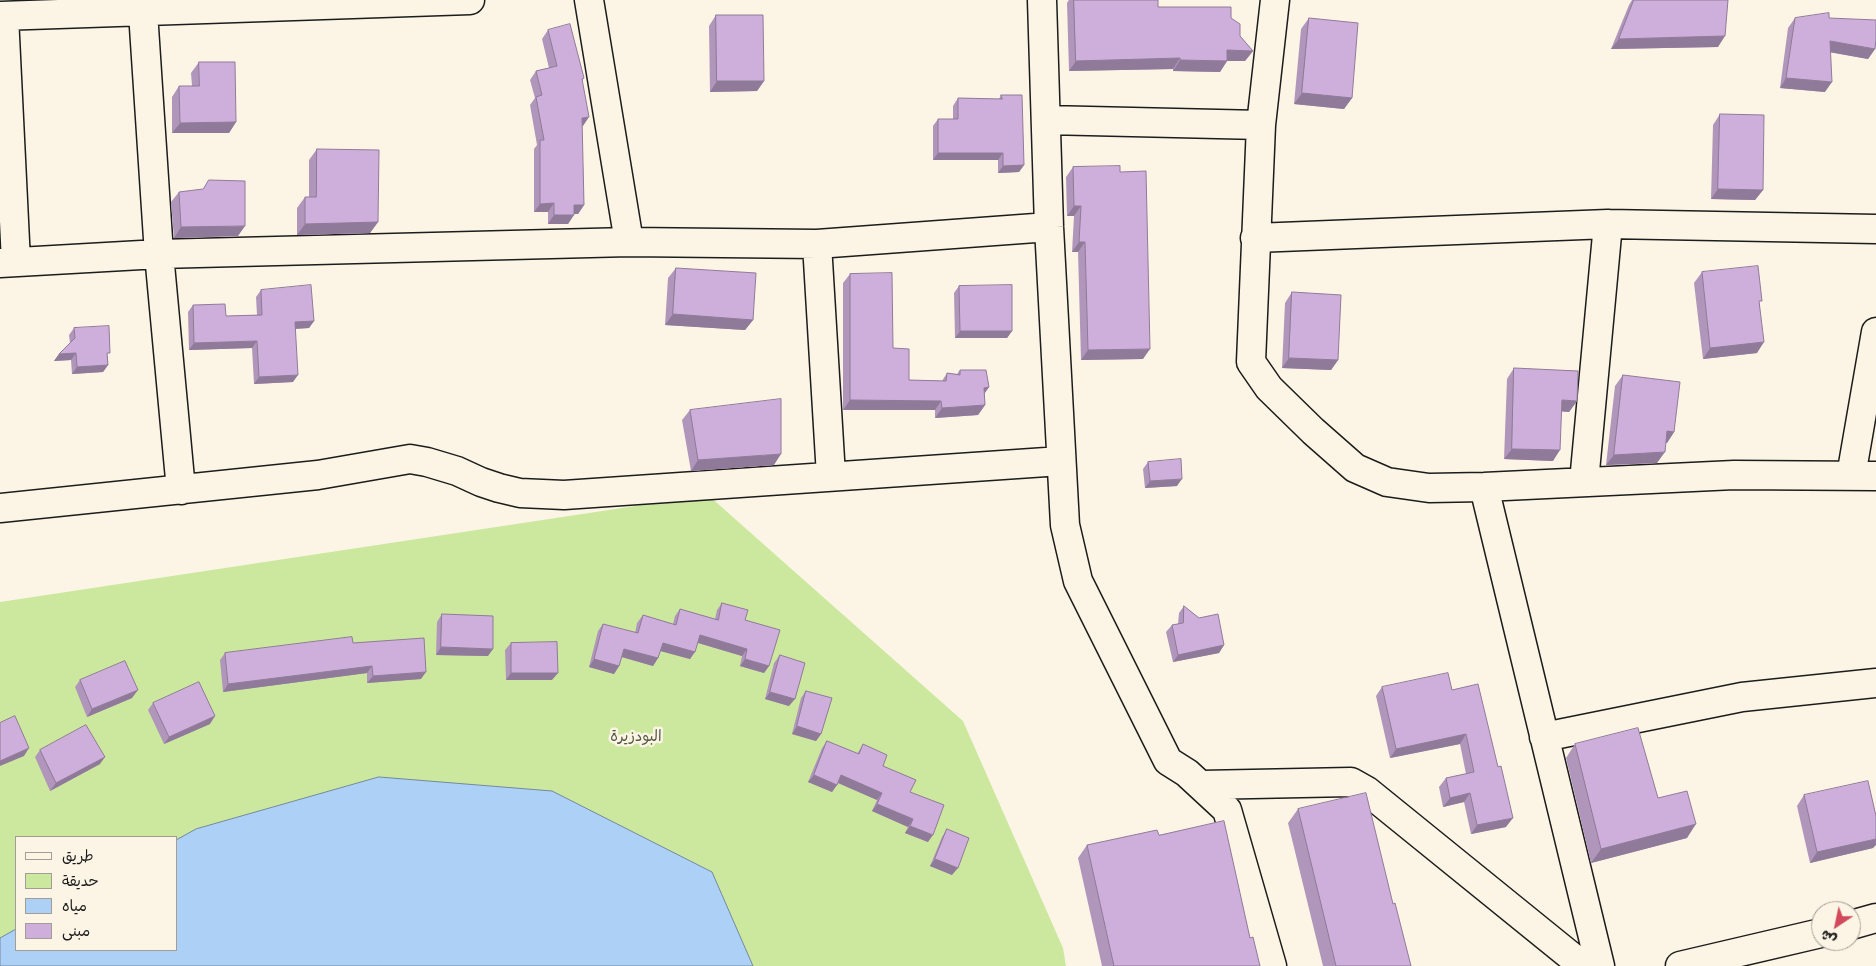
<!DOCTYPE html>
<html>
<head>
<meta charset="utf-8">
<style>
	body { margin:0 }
	#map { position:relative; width:1876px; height:966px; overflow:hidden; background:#fcf5e5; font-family:"Playpen Sans","Playpen Sans Arabic",sans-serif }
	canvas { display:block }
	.legend { position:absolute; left:15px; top:836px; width:162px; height:115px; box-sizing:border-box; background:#fcf5e5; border:1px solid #a29e95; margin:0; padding:6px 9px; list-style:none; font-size:15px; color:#1c1c1c }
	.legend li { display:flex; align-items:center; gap:10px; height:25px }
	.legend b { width:25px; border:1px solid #a29e95 }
	.north { position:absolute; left:1811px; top:901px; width:50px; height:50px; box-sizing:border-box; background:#fcf5e5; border:1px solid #a29e95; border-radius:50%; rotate:214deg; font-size:14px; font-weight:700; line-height:20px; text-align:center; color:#1c1c1c }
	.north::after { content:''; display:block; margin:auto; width:18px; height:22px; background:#d1495b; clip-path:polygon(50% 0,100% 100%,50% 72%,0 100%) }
</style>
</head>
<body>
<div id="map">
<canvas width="1876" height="966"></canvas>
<ul class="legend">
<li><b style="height:6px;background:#fcf5e5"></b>طريق</li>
<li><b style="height:14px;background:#cce89f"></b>حديقة</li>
<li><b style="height:14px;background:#add1f6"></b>مياه</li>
<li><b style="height:14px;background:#ceafdb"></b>مبنى</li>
</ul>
<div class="north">ش</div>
</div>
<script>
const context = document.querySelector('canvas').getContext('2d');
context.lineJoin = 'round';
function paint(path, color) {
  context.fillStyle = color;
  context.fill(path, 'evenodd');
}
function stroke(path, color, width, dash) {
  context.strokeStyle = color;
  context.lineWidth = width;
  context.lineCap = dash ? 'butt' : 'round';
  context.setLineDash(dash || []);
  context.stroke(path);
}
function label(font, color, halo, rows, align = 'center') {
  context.font = font + ' "Playpen Sans","Playpen Sans Arabic",sans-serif';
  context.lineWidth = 5;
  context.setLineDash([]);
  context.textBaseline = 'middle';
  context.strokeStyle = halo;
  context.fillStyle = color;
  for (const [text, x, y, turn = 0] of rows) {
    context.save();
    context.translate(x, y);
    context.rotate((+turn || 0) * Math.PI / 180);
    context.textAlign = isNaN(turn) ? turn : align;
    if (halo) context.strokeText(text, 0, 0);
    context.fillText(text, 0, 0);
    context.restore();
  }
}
paint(new Path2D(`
	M 708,495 L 963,721 L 1063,948 L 1066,966 L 0,966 L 0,602 ZM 16,837 L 176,837 L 176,950 L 16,950 Z`), '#cce89f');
const water = new Path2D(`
	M 379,777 L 552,791 L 712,872 L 753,966 L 0,966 L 0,938 L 16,929 L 16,950 L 176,950 L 176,840 L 196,829 Z`);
paint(water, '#add1f6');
stroke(water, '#73899f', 1);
const minor = new Path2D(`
	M 589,0 L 629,242
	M 1042,0 L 1049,227 L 1065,525 L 1078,581 L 1168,761 L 1187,773 L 1227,810 L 1272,966
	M 1275,0 L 1261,125 L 1251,362 L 1269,388 L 1313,431 L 1355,468 L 1387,482 L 1429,488 L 1484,487 L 1734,475 L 1876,476
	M 143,12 L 159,254 L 181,490
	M 0,16 L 470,0
	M 4,16 L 16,262
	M 1046,120 L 1261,125
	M 1255,238 L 1608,224 L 1876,229
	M 817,244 L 831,476
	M 0,263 L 159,254 L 629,242 L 817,244 L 1049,227
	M 1851,476 L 1876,332
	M 1584,482 L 1608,224
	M 1484,487 L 1600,966
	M 0,508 L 318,475 L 410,459 L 427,462 L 457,471 L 481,482 L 499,488 L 520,493 L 564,495 L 1061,461
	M 1544,737 L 1742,697 L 1876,683
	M 1202,785 L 1351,782 L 1367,791 L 1583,966
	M 1851,925 L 1876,918
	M 1680,966 L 1821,933`);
stroke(minor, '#1c1c1c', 31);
stroke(minor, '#fcf5e5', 28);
paint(new Path2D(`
	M 1069,0 L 1158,0 L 1158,7 L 1231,18 L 1240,36 L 1253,51 L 1245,61 L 1227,61 L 1220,72 L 1173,71 L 1173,69 L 1069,71 L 1067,3 Z
	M 1632,0 L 1728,0 L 1718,47 L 1611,49 L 1629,5 Z
	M 716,15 L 764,81 L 757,91 L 710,92 L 709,26 Z
	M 1309,18 L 1352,98 L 1344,109 L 1294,104 L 1301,29 Z
	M 1795,18 L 1829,18 L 1875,49 L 1868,59 L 1830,52 L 1825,92 L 1780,88 L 1788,28 Z
	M 548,30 L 584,78 L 582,81 L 582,126 L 584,205 L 578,214 L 574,214 L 568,224 L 548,224 L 548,212 L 534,212 L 534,149 L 537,145 L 530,105 L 535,98 L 530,80 L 536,71 L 549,68 L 542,39 Z
	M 199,62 L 236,122 L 229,133 L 172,133 L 172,97 L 179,86 L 192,86 L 191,73 Z
	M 1001,95 L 1024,165 L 1019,172 L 998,173 L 998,160 L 933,160 L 933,126 L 938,119 L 953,119 L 953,106 L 958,98 L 999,99 Z
	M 1720,114 L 1763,190 L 1755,200 L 1711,199 L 1713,125 Z
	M 317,149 L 378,222 L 370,233 L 297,235 L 297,208 L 305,197 L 309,197 L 309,160 Z
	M 1073,167 L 1120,172 L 1143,359 L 1081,360 L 1078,252 L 1072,252 L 1074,216 L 1067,216 L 1066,177 Z
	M 179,192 L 238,236 L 174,238 L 171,202 Z
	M 676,268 L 753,320 L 745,330 L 665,325 L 668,278 Z
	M 1702,272 L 1760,304 L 1757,353 L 1703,359 L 1694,283 Z
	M 850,274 L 893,348 L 909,380 L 942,381 L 947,373 L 957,374 L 960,370 L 989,387 L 984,394 L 985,405 L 978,415 L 935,418 L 935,410 L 843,410 L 843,283 Z
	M 959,286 L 1012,331 L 1007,338 L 955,338 L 954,293 Z
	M 261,290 L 314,321 L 309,328 L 296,329 L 293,382 L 254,384 L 252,348 L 189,350 L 188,312 L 193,305 L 226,316 L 257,315 L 256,297 Z
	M 1292,292 L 1338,360 L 1331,370 L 1282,368 L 1285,303 Z
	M 74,328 L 108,357 L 108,365 L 103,372 L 72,374 L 71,360 L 54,361 L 59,354 L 70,343 L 69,335 Z
	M 1514,368 L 1577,401 L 1569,412 L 1562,411 L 1553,461 L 1504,459 L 1507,379 Z
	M 1623,375 L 1674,432 L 1667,443 L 1666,442 L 1657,463 L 1606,465 L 1615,386 Z
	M 690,410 L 774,465 L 691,471 L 682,420 Z
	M 1148,462 L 1177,486 L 1145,488 L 1143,469 Z
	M 722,603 L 745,620 L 769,666 L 764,673 L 740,666 L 742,656 L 698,643 L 690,659 L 660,651 L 658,658 L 653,666 L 621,657 L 619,666 L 614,674 L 589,667 L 598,631 L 603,624 L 635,633 L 637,623 L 643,615 L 673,624 L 675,616 L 680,609 L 715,619 L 717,610 Z
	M 1184,606 L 1199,618 L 1224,645 L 1219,653 L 1173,662 L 1166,632 L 1172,625 L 1178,624 L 1179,613 Z
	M 442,614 L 488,656 L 436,655 L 437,622 Z
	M 353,643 L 421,679 L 367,683 L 367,673 L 223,692 L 220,660 L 225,653 Z
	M 511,643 L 552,680 L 506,680 L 505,650 Z
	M 780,655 L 789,706 L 765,699 L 774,663 Z
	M 80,680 L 132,698 L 87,717 L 75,687 Z
	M 1382,687 L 1452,690 L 1506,827 L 1471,834 L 1464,802 L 1443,807 L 1439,787 L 1446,778 L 1466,774 L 1460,744 L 1390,758 L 1376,696 Z
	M 806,691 L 821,734 L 816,741 L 792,734 L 801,698 Z
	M 153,703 L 210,724 L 164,744 L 148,710 Z
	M 827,741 L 857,754 L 863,744 L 883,766 L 910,792 L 928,842 L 905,833 L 908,827 L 872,811 L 877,800 L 838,783 L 832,792 L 808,782 L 822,748 Z
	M 1575,744 L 1658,798 L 1687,838 L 1591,863 L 1566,758 Z
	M 40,750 L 100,764 L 50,791 L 35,757 Z
	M 1804,795 L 1873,848 L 1810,863 L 1797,806 Z
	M 1298,809 L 1393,904 L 1411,966 L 1323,966 L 1288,823 Z
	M 947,829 L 952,875 L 930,866 L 942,837 Z
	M 1159,835 L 1250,938 L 1260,966 L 1102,966 L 1078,858 L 1087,845 Z`), '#b196bc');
paint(new Path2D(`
	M 1725,36 L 1718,47 L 1611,49 L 1619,39 Z
	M 1830,41 L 1875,49 L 1868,59 L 1823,51 Z
	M 1227,50 L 1253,51 L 1245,61 L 1220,61 Z
	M 1180,58 L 1173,69 L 1069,71 L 1076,61 Z
	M 1180,60 L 1227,61 L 1220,72 L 1173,71 Z
	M 1786,78 L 1832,82 L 1825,92 L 1780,88 Z
	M 717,81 L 764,81 L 757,91 L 710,92 Z
	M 1302,93 L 1352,98 L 1344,109 L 1294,104 Z
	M 589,117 L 583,126 L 576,127 L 582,118 Z
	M 236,122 L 229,133 L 172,133 L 180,123 Z
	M 938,153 L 1003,153 L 998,160 L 933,160 Z
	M 1024,165 L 1019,172 L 998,173 L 1003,166 Z
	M 1718,189 L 1763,190 L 1755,200 L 1711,199 Z
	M 554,203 L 548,212 L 534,212 L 540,204 Z
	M 574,205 L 584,205 L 578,214 L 568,214 Z
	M 1074,206 L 1081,206 L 1074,216 L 1067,216 Z
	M 554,215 L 574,215 L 568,224 L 548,224 Z
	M 378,222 L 370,233 L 297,235 L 305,224 Z
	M 245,226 L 238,236 L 174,238 L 181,227 Z
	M 1079,242 L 1085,242 L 1078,252 L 1072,252 Z
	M 673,314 L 753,320 L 745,330 L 665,325 Z
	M 314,321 L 309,328 L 290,329 L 295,322 Z
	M 960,331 L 1012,331 L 1007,338 L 955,338 Z
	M 257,341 L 252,348 L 189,350 L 194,343 Z
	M 1764,342 L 1757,353 L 1703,359 L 1710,348 Z
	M 1150,349 L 1143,359 L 1081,360 L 1088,350 Z
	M 76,353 L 71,360 L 54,361 L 59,354 Z
	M 1289,358 L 1338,360 L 1331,370 L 1282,368 Z
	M 108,365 L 103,372 L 72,374 L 77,367 Z
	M 298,375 L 293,382 L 254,384 L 259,377 Z
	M 989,387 L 982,397 L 984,388 Z
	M 850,400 L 941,401 L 935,410 L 843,410 Z
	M 1562,400 L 1577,401 L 1569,412 L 1555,411 Z
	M 985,405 L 978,415 L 935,418 L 942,408 Z
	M 1667,431 L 1674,432 L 1667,443 L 1660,442 Z
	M 1512,449 L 1560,450 L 1553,461 L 1504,459 Z
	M 1665,452 L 1657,463 L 1606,465 L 1614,455 Z
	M 781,454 L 774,465 L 691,471 L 698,460 Z
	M 1182,479 L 1177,486 L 1145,488 L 1150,481 Z
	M 700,635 L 747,649 L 742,656 L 695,642 Z
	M 663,643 L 695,652 L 690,659 L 657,650 Z
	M 1224,645 L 1219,653 L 1173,662 L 1178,655 Z
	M 441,647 L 493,649 L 488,656 L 436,655 Z
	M 624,649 L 658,658 L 653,666 L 619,656 Z
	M 594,659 L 619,666 L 614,674 L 589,667 Z
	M 745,659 L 769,666 L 764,673 L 740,666 Z
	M 372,666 L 367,673 L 223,692 L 228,684 Z
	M 426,672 L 421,679 L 367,683 L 373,676 Z
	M 511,673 L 558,673 L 552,680 L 506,680 Z
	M 138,690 L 132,698 L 87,717 L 92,709 Z
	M 770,692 L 795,699 L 789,706 L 765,699 Z
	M 215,716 L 210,724 L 164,744 L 169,737 Z
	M 797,726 L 821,734 L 816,741 L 792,734 Z
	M 1466,734 L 1460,744 L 1390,758 L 1396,749 Z
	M 29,748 L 24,756 L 0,766 L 0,761 Z
	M 105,757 L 100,764 L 50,791 L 56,783 Z
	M 814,775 L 837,785 L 832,792 L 808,782 Z
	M 841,775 L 882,793 L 877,800 L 836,782 Z
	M 1470,793 L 1464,802 L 1443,807 L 1450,798 Z
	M 877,804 L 913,819 L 908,827 L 872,811 Z
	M 1513,818 L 1506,827 L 1471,834 L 1477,825 Z
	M 1696,824 L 1687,838 L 1591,863 L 1601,849 Z
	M 910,826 L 933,835 L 928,842 L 905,833 Z
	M 1876,839 L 1876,845 L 1873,848 L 1810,863 L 1817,852 Z
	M 935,859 L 958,868 L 952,875 L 930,866 Z`), '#907a99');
const building = new Path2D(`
	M 1074,0 L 1158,0 L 1158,7 L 1231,7 L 1231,18 L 1240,24 L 1240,36 L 1253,51 L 1227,50 L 1227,61 L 1180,60 L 1180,58 L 1076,61 Z
	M 1634,0 L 1728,0 L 1725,36 L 1619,39 Z
	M 1829,13 L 1829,18 L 1876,20 L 1876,39 L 1875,49 L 1830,41 L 1832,82 L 1786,78 L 1795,18 Z
	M 716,15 L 763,15 L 764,81 L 717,81 Z
	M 1309,18 L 1358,23 L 1352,98 L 1302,93 Z
	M 570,24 L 584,78 L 582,79 L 589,117 L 582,118 L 584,205 L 574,205 L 574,215 L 554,215 L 554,203 L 540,204 L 540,140 L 544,140 L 536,97 L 542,95 L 536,71 L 557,66 L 548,30 Z
	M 199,62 L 235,62 L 236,122 L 180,123 L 179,86 L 199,86 Z
	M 1001,95 L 1022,95 L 1024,165 L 1003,166 L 1003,153 L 938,153 L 938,119 L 958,119 L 958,98 L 1002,99 Z
	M 1720,114 L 1764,115 L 1763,190 L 1718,189 Z
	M 317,149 L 379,150 L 378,222 L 305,224 L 305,197 L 316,197 Z
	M 1120,166 L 1120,172 L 1146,171 L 1150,349 L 1088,350 L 1085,242 L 1079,242 L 1081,206 L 1074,206 L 1073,167 Z
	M 209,180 L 245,181 L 245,226 L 181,227 L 179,192 L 203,189 Z
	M 1758,266 L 1762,301 L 1759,301 L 1764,342 L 1710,348 L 1702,272 Z
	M 676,268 L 756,273 L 753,320 L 673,314 Z
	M 892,273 L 893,348 L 909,349 L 909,380 L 946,381 L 947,373 L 960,375 L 960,370 L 986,370 L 989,387 L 984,388 L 985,405 L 942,408 L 941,401 L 850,400 L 850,274 Z
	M 311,285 L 314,321 L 295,322 L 298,375 L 259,377 L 257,341 L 194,343 L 193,305 L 225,304 L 226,316 L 262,315 L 261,290 Z
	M 1012,285 L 1012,331 L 960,331 L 959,286 Z
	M 1292,292 L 1341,295 L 1338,360 L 1289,358 Z
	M 109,326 L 110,353 L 107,353 L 108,365 L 77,367 L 76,353 L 59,354 L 75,338 L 74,328 Z
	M 1514,368 L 1578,371 L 1577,401 L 1562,400 L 1560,450 L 1512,449 Z
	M 1623,375 L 1680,382 L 1674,432 L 1667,431 L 1665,452 L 1614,455 Z
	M 781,399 L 781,454 L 698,460 L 690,410 Z
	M 1181,459 L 1182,479 L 1150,481 L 1148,462 Z
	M 722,603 L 748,610 L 745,620 L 780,630 L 769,666 L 745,659 L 747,649 L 700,635 L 695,652 L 663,643 L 658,658 L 624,649 L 619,666 L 594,659 L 603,624 L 638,633 L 643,615 L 676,625 L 680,609 L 718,620 Z
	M 1184,606 L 1199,618 L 1218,614 L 1224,645 L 1178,655 L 1172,625 L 1183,623 Z
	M 442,614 L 493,616 L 493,649 L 441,647 Z
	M 352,637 L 353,643 L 424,638 L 426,672 L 373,676 L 372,666 L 228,684 L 225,653 Z
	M 557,642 L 558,673 L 511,673 L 511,643 Z
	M 780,655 L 805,663 L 795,699 L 770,692 Z
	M 125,661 L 138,690 L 92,709 L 80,680 Z
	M 1448,673 L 1452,690 L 1478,684 L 1498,767 L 1501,766 L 1513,818 L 1477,825 L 1470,793 L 1450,798 L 1446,778 L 1474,772 L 1466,734 L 1396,749 L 1382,687 Z
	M 199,682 L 215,716 L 169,737 L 153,703 Z
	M 806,691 L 832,698 L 821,734 L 797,726 Z
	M 15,716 L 29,748 L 0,761 L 0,723 Z
	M 86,725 L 105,757 L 56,783 L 40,750 Z
	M 1638,728 L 1658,798 L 1687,791 L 1696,824 L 1601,849 L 1575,744 Z
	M 827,741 L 859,754 L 863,744 L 887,755 L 883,766 L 916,780 L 910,792 L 944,805 L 933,835 L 910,826 L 913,819 L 877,804 L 882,793 L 841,775 L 837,785 L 814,775 Z
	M 1868,781 L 1876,816 L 1876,839 L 1817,852 L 1804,795 Z
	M 1366,793 L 1393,904 L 1395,903 L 1411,966 L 1336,966 L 1298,809 Z
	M 1224,821 L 1250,938 L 1253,937 L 1260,966 L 1114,966 L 1087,845 L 1157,830 L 1159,835 Z
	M 947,829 L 969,838 L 958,868 L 935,859 Z`);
paint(building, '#ceafdb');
stroke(building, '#907a99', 1);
label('15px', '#515943', '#fcf5e5', [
	["البودزيرة",636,737]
]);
</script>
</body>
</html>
